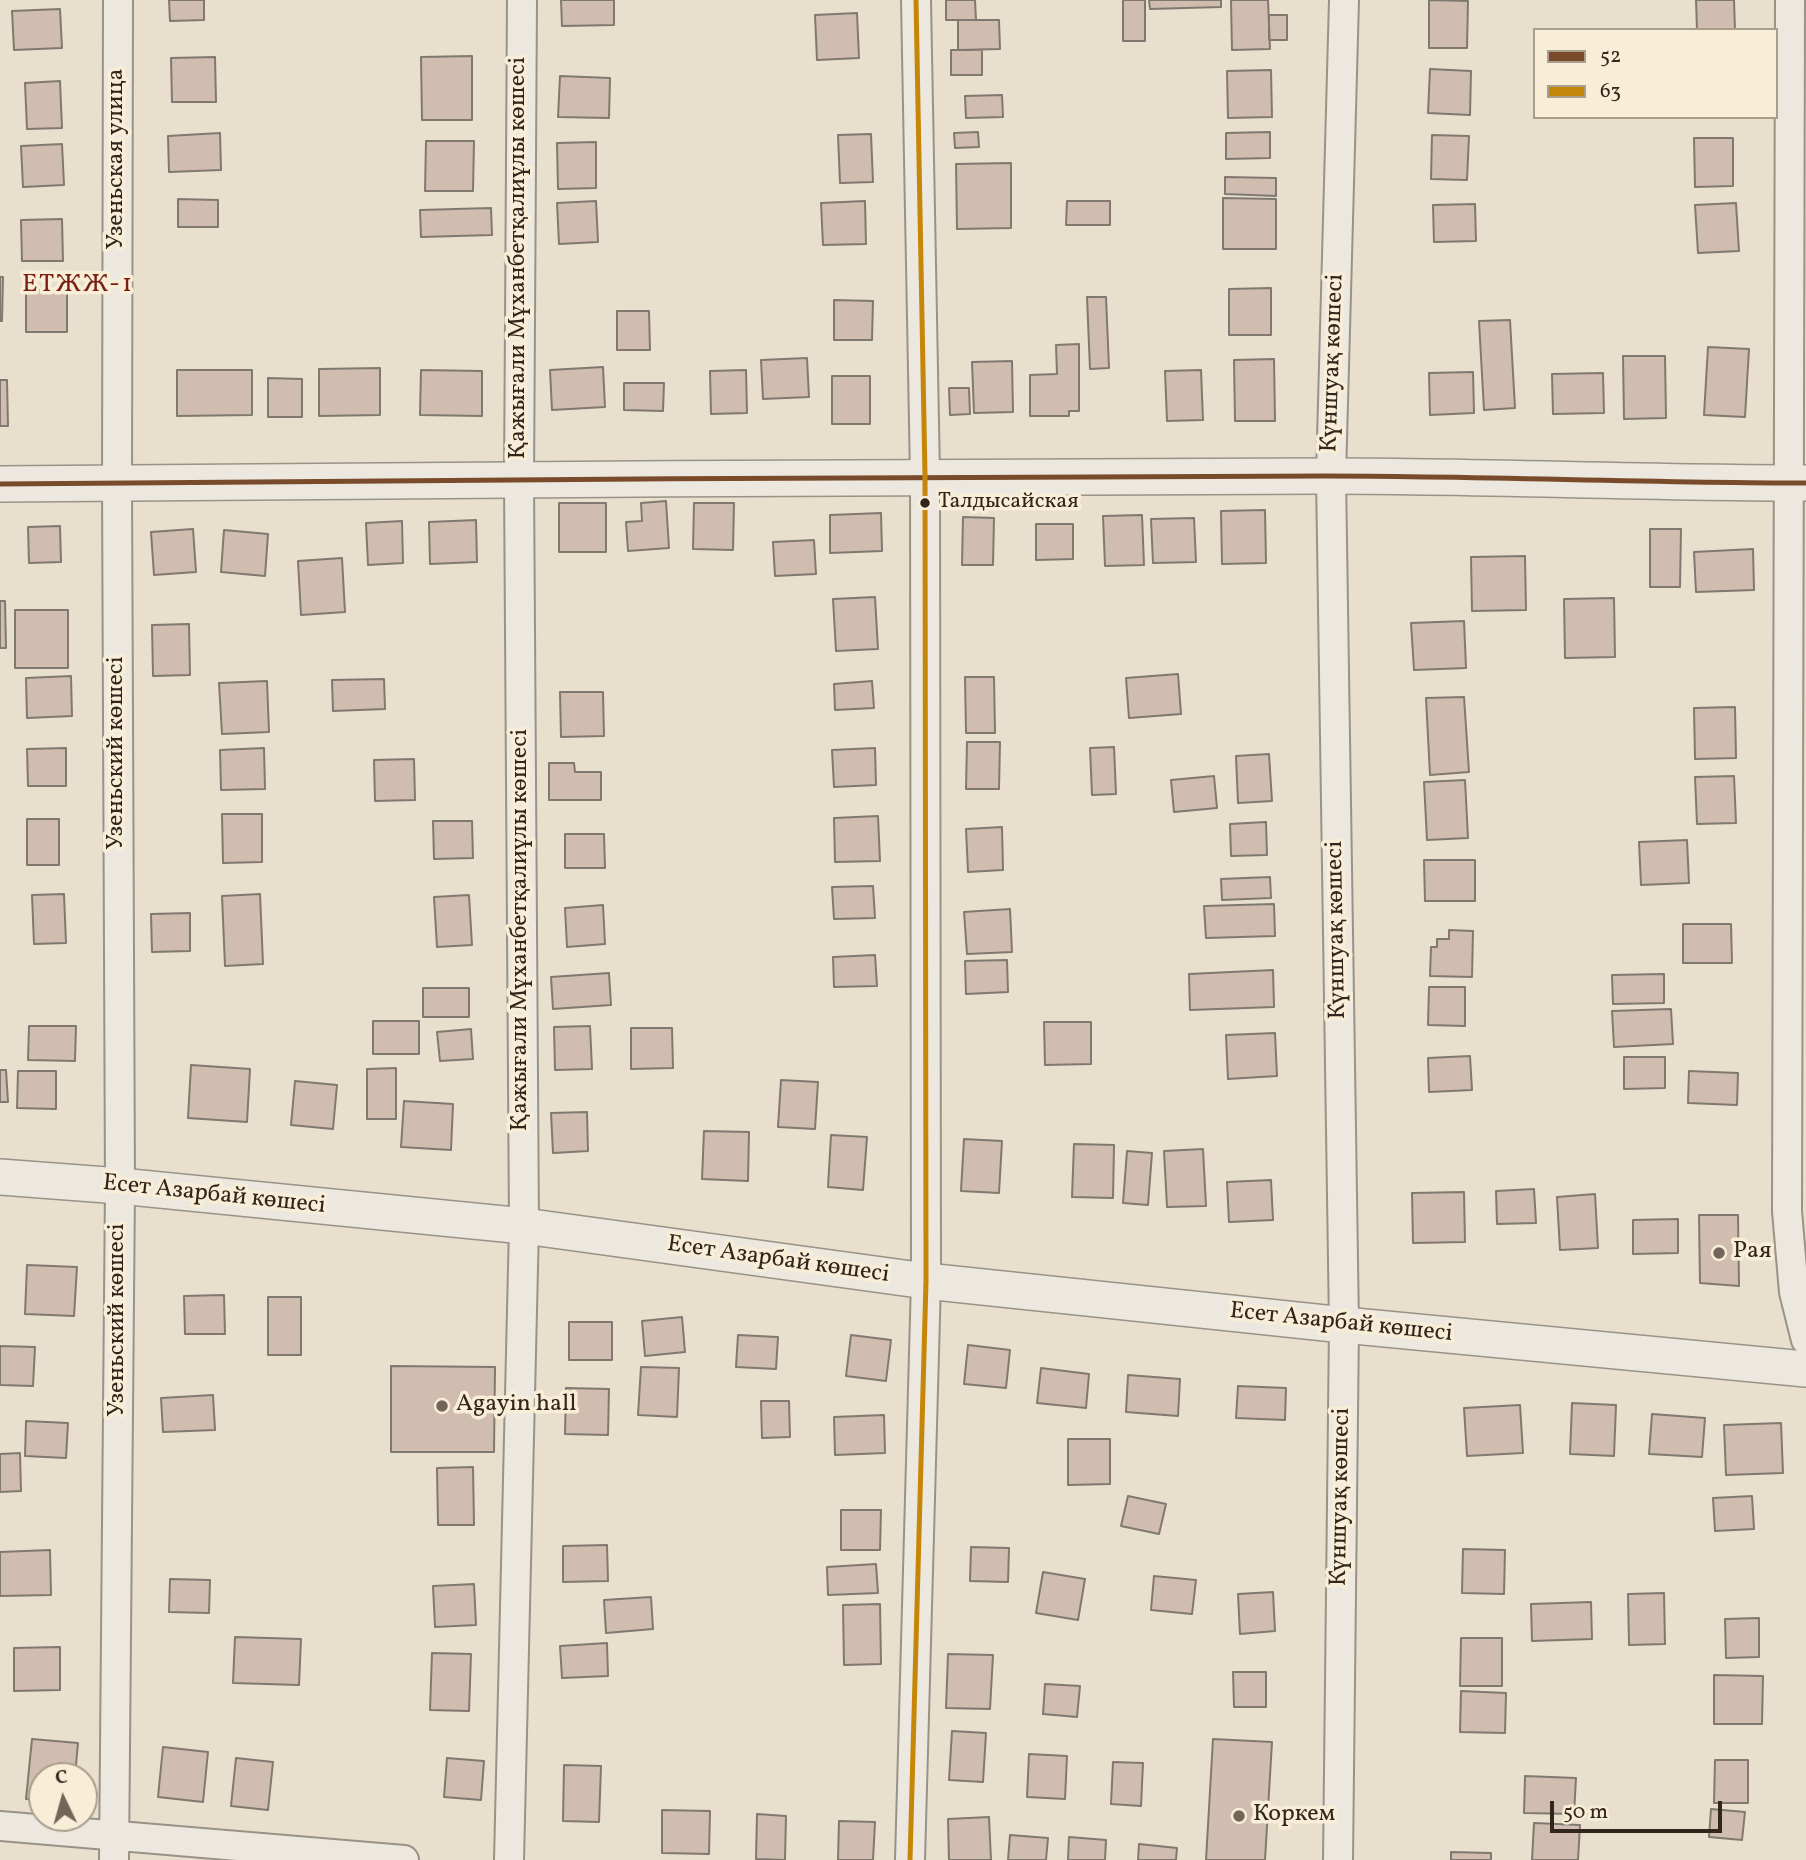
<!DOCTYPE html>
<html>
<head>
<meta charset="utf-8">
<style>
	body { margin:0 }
	#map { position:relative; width:1806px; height:1860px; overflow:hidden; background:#e8dfcd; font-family:Vollkorn,serif }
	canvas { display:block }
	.legend { position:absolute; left:1533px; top:28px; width:245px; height:91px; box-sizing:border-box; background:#f8edd7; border:2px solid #a99d8c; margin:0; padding:9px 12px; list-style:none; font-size:21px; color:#32251b }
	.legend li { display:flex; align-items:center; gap:14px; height:35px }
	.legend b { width:35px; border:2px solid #a99d8c }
	.north { position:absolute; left:28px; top:1762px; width:70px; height:70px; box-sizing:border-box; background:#f8edd7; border:2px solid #a99d8c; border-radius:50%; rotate:355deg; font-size:19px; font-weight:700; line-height:28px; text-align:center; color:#32251b }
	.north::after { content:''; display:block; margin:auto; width:24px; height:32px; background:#726659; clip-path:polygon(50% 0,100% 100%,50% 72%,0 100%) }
	.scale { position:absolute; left:1550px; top:1801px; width:172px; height:32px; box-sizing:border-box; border:4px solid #32251b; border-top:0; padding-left:9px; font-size:21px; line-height:24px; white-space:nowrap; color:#32251b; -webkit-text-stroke:5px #f8edd7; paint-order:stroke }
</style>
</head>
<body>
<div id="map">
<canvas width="1806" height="1860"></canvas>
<ul class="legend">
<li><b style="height:9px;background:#7a4b2a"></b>52</li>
<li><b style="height:9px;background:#c68607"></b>63</li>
</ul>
<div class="north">С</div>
<div class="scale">50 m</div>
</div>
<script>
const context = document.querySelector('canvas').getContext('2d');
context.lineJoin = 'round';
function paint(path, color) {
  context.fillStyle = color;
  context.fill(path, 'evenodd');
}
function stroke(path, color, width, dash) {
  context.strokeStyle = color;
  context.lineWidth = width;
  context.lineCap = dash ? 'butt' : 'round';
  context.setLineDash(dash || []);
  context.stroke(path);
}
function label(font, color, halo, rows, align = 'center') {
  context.font = font + ' Vollkorn,serif';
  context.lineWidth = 7;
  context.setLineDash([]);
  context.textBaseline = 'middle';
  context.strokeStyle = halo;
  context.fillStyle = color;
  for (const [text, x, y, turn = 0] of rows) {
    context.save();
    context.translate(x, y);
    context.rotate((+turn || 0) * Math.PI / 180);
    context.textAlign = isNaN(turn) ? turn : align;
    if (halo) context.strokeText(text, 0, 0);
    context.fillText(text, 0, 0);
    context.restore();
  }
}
const building = new Path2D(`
	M 169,0 L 204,0 L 204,20 L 170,21 Z
	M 561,0 L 614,0 L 614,25 L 562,26 Z
	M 946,0 L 975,0 L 976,20 L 946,20 Z
	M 1123,0 L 1145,0 L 1145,41 L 1123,41 Z
	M 1149,0 L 1221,0 L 1221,7 L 1150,9 Z
	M 1231,0 L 1268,0 L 1270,49 L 1232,50 Z
	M 1429,0 L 1468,1 L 1467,48 L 1429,48 Z
	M 1696,0 L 1734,0 L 1735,30 L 1697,30 Z
	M 60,9 L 62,48 L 14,50 L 12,11 Z
	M 857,13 L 859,58 L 817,60 L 815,15 Z
	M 1269,15 L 1287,15 L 1287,40 L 1269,40 Z
	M 958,20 L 999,20 L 1000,49 L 958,50 Z
	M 951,50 L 982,50 L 982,75 L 951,75 Z
	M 472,56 L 472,120 L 422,120 L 421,57 Z
	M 215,57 L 216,102 L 172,102 L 171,58 Z
	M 1430,69 L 1471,71 L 1470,115 L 1428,113 Z
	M 1271,70 L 1272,117 L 1228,118 L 1227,71 Z
	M 560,76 L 610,78 L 609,118 L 558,117 Z
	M 60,81 L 62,128 L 27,129 L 25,83 Z
	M 1002,95 L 1003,117 L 966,118 L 965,96 Z
	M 978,132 L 979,147 L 955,148 L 954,133 Z
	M 1270,132 L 1270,158 L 1226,159 L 1226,133 Z
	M 220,133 L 221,170 L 169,172 L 168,136 Z
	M 871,134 L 873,182 L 840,183 L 838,135 Z
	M 1432,135 L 1469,136 L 1467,180 L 1431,179 Z
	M 1694,138 L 1733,138 L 1733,186 L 1695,187 Z
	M 426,141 L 474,141 L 473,191 L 425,191 Z
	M 596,142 L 596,188 L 558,189 L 557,143 Z
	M 62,144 L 64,185 L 23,187 L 21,146 Z
	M 1011,163 L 1011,228 L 957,229 L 956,164 Z
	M 1225,177 L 1276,178 L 1276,196 L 1225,194 Z
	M 1223,198 L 1276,199 L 1276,249 L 1223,249 Z
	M 178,199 L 218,200 L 218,227 L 178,227 Z
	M 596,201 L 598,242 L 559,244 L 557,203 Z
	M 865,201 L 866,244 L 823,245 L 821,203 Z
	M 1067,201 L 1110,201 L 1110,225 L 1066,225 Z
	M 1736,203 L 1739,251 L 1698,253 L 1695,205 Z
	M 1475,204 L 1476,241 L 1434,242 L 1433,205 Z
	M 491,208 L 492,235 L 421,237 L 420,210 Z
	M 62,219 L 63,261 L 22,261 L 21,220 Z
	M 0,277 L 3,277 L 2,321 L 0,321 Z
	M 1271,288 L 1271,335 L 1229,335 L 1229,289 Z
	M 26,290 L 67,290 L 67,332 L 26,332 Z
	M 1087,297 L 1106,297 L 1109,368 L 1090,369 Z
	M 834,300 L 873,301 L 872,340 L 834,340 Z
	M 617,311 L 649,311 L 650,350 L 617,350 Z
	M 1510,320 L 1515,408 L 1484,410 L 1479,321 Z
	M 1079,344 L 1079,411 L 1069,411 L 1069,416 L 1030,416 L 1030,375 L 1057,374 L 1056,345 Z
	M 1708,347 L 1749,349 L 1745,417 L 1704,415 Z
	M 1623,356 L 1665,356 L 1666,418 L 1624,419 Z
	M 807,358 L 809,397 L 763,399 L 761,360 Z
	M 1274,359 L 1275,421 L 1235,421 L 1234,360 Z
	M 1012,361 L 1013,412 L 974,413 L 972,362 Z
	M 603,367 L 605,407 L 552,410 L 550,370 Z
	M 380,368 L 380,415 L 319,416 L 319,369 Z
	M 177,370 L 252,370 L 252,415 L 177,416 Z
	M 421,370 L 482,371 L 482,416 L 420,415 Z
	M 746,370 L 747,413 L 711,414 L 710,371 Z
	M 1201,370 L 1203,420 L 1167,421 L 1165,371 Z
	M 1473,372 L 1474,413 L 1430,415 L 1429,373 Z
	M 1603,373 L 1604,413 L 1553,414 L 1552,374 Z
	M 832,376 L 870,376 L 870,424 L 832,424 Z
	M 268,378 L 302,379 L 302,417 L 268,417 Z
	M 0,380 L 7,380 L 8,426 L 0,426 Z
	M 624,383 L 664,383 L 663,411 L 624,410 Z
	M 949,388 L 969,388 L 970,414 L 950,415 Z
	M 666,501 L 669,548 L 628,551 L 626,522 L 642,521 L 641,503 Z
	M 559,503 L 606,503 L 606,552 L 559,552 Z
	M 694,503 L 734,503 L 733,550 L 693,549 Z
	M 1265,510 L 1266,563 L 1222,564 L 1221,511 Z
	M 881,513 L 882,551 L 830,553 L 830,515 Z
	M 1142,515 L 1144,565 L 1105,566 L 1103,516 Z
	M 963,517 L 994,518 L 993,565 L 962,565 Z
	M 1194,518 L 1196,562 L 1153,563 L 1151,519 Z
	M 476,520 L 477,562 L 430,564 L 429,522 Z
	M 402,521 L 403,563 L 368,565 L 366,523 Z
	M 1036,524 L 1073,524 L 1073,559 L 1036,560 Z
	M 60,526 L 61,562 L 29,563 L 28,527 Z
	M 193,529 L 196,572 L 154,575 L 151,532 Z
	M 1650,529 L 1681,529 L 1680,587 L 1650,587 Z
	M 224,530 L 268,534 L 265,576 L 221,572 Z
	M 814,540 L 816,574 L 775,576 L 773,542 Z
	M 1753,549 L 1754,590 L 1696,592 L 1694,552 Z
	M 1525,556 L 1526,610 L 1472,611 L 1471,557 Z
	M 342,558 L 345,612 L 301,615 L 298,561 Z
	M 875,597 L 878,649 L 836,651 L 833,599 Z
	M 1614,598 L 1615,657 L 1565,658 L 1564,599 Z
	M 0,601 L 5,601 L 6,648 L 0,648 Z
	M 15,610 L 68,610 L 68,668 L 15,668 Z
	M 1464,621 L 1466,668 L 1414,670 L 1411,623 Z
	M 189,624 L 190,675 L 153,676 L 152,625 Z
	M 1178,674 L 1181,714 L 1129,718 L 1126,678 Z
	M 71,676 L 72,716 L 27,718 L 26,678 Z
	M 965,677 L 994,677 L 995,733 L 966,733 Z
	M 384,679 L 385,709 L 333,711 L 332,680 Z
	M 267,681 L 269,732 L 222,734 L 219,683 Z
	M 872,681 L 874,708 L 835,710 L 834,684 Z
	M 560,692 L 603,692 L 604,736 L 561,737 Z
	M 1464,697 L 1469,772 L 1430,775 L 1426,698 Z
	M 1735,707 L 1736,758 L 1695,759 L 1694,708 Z
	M 967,742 L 1000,742 L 999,789 L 966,789 Z
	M 1114,747 L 1116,794 L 1092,795 L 1090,748 Z
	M 66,748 L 66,786 L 28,786 L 27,749 Z
	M 264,748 L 265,789 L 221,790 L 220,750 Z
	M 875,748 L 876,785 L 834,787 L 832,750 Z
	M 1269,754 L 1272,801 L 1238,803 L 1236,756 Z
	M 414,759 L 415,800 L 375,801 L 374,760 Z
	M 549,763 L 574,763 L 575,772 L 601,772 L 601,800 L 549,800 Z
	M 1214,776 L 1217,808 L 1174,812 L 1171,780 Z
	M 1734,776 L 1736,823 L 1697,824 L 1695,777 Z
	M 1465,780 L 1468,838 L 1427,840 L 1424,782 Z
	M 222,814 L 262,814 L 262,862 L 223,863 Z
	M 878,816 L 880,861 L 835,862 L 834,818 Z
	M 27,819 L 59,819 L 59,865 L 27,865 Z
	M 433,821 L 472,821 L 473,858 L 434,859 Z
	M 1266,822 L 1267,855 L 1231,856 L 1230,824 Z
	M 1002,827 L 1003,870 L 968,872 L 966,829 Z
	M 565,834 L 604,834 L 605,868 L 565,868 Z
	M 1687,840 L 1689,883 L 1641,885 L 1639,842 Z
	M 1424,860 L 1475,860 L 1475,901 L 1425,901 Z
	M 1270,877 L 1271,898 L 1222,900 L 1221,879 Z
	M 873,886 L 875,918 L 834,919 L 832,887 Z
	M 64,894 L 66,943 L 34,944 L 32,895 Z
	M 260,894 L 263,964 L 225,966 L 222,896 Z
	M 469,895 L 472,945 L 437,947 L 434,897 Z
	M 1274,904 L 1275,936 L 1206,938 L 1204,906 Z
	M 603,905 L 605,944 L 567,947 L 565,908 Z
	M 1010,909 L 1012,952 L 967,954 L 964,912 Z
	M 190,913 L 190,951 L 152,952 L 151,914 Z
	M 1683,924 L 1731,924 L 1732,963 L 1683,963 Z
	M 1449,930 L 1473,931 L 1472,977 L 1430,976 L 1431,947 L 1437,947 L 1437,939 L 1449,939 Z
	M 875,955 L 877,986 L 834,987 L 833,957 Z
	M 1007,960 L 1008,992 L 966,994 L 965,961 Z
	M 1273,970 L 1274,1007 L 1190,1010 L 1189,974 Z
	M 609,973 L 611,1005 L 553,1009 L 551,977 Z
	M 1664,974 L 1664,1003 L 1613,1004 L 1612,975 Z
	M 1429,987 L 1465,987 L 1465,1026 L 1428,1025 Z
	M 423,988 L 469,988 L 469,1017 L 423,1017 Z
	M 1671,1009 L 1673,1044 L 1614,1047 L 1612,1011 Z
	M 373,1021 L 419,1021 L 419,1054 L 373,1054 Z
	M 1044,1022 L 1091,1022 L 1091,1064 L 1045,1065 Z
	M 29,1026 L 76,1026 L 75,1061 L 28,1060 Z
	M 590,1026 L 592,1069 L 555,1070 L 554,1027 Z
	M 631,1028 L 672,1028 L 673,1068 L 631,1069 Z
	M 471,1029 L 473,1059 L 440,1061 L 437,1032 Z
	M 1275,1033 L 1277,1076 L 1228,1079 L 1226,1035 Z
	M 1470,1056 L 1472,1090 L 1429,1092 L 1428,1058 Z
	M 1624,1057 L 1665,1057 L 1665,1088 L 1624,1089 Z
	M 191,1065 L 250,1069 L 247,1122 L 188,1118 Z
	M 396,1068 L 396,1119 L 367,1119 L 367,1069 Z
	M 0,1070 L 6,1070 L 8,1102 L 0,1102 Z
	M 18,1071 L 56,1071 L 56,1109 L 17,1108 Z
	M 1689,1071 L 1738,1073 L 1737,1105 L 1688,1103 Z
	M 781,1080 L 818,1082 L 815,1129 L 778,1127 Z
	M 295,1081 L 337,1085 L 333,1129 L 291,1125 Z
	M 404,1101 L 453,1104 L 451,1150 L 401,1147 Z
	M 587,1112 L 588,1151 L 553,1153 L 551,1113 Z
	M 704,1131 L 749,1132 L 748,1181 L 702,1179 Z
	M 831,1135 L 867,1137 L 863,1190 L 828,1187 Z
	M 964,1139 L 1002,1141 L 999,1193 L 961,1191 Z
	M 1074,1144 L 1114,1145 L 1113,1198 L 1072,1197 Z
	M 1203,1149 L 1206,1206 L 1167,1207 L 1164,1151 Z
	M 1127,1151 L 1152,1153 L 1148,1205 L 1123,1203 Z
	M 1271,1180 L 1273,1220 L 1229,1222 L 1227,1182 Z
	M 1534,1189 L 1536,1223 L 1497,1224 L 1496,1191 Z
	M 1464,1192 L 1465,1242 L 1413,1243 L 1412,1193 Z
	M 1595,1194 L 1598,1248 L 1560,1250 L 1557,1197 Z
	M 1699,1215 L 1738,1215 L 1739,1286 L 1700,1283 Z
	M 1678,1219 L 1678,1253 L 1633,1254 L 1633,1220 Z
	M 27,1265 L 77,1267 L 74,1316 L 25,1314 Z
	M 224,1295 L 225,1334 L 185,1334 L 184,1296 Z
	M 268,1297 L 301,1297 L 301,1355 L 268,1355 Z
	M 682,1317 L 685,1352 L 645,1356 L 642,1321 Z
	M 569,1322 L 612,1322 L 612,1360 L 569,1360 Z
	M 738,1335 L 778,1337 L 776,1369 L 736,1367 Z
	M 851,1335 L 891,1340 L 886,1381 L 846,1376 Z
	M 968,1345 L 1010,1350 L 1006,1388 L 964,1384 Z
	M 0,1346 L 35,1347 L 33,1386 L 0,1385 Z
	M 391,1366 L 495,1367 L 494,1452 L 391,1452 Z
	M 641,1367 L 679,1368 L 677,1417 L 638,1415 Z
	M 1041,1368 L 1089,1374 L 1086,1408 L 1037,1403 Z
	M 1128,1375 L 1180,1379 L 1178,1416 L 1126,1412 Z
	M 1238,1386 L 1286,1388 L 1285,1420 L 1236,1418 Z
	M 566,1388 L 609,1389 L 608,1435 L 565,1434 Z
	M 213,1395 L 215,1430 L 163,1432 L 161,1398 Z
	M 761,1401 L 789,1401 L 790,1437 L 762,1438 Z
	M 1572,1403 L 1616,1405 L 1614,1456 L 1570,1454 Z
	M 1520,1405 L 1523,1453 L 1467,1456 L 1464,1408 Z
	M 1652,1414 L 1705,1418 L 1702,1457 L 1649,1454 Z
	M 884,1415 L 885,1453 L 835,1455 L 834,1417 Z
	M 26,1421 L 68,1423 L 66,1458 L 25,1456 Z
	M 1781,1423 L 1783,1473 L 1726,1475 L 1724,1425 Z
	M 1068,1439 L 1110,1439 L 1110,1484 L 1068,1485 Z
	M 20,1453 L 21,1491 L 0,1492 L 0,1454 Z
	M 473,1467 L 474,1525 L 438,1525 L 437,1468 Z
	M 1128,1496 L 1166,1504 L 1159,1534 L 1121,1526 Z
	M 1752,1496 L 1754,1529 L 1715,1531 L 1713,1498 Z
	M 841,1510 L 881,1510 L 880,1550 L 841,1550 Z
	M 607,1545 L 608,1581 L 563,1582 L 563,1546 Z
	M 971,1547 L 1009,1548 L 1008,1582 L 970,1581 Z
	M 1463,1549 L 1505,1550 L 1504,1594 L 1462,1593 Z
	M 50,1550 L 51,1595 L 0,1596 L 0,1552 Z
	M 876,1564 L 878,1593 L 828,1595 L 827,1567 Z
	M 1043,1572 L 1085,1579 L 1078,1620 L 1036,1613 Z
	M 1154,1576 L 1196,1580 L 1192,1614 L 1151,1610 Z
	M 170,1579 L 210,1580 L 209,1613 L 169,1612 Z
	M 474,1584 L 476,1625 L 435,1627 L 433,1586 Z
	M 1273,1592 L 1275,1631 L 1240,1634 L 1238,1594 Z
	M 1664,1593 L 1665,1644 L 1629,1645 L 1628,1594 Z
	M 651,1597 L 653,1629 L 606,1633 L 604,1600 Z
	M 1591,1602 L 1592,1639 L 1532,1641 L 1531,1604 Z
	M 880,1604 L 881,1664 L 844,1665 L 843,1605 Z
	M 1759,1618 L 1759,1657 L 1726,1658 L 1725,1619 Z
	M 235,1637 L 301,1639 L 299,1685 L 233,1683 Z
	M 1461,1638 L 1502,1638 L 1502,1686 L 1460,1686 Z
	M 607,1643 L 608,1676 L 562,1678 L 560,1646 Z
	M 60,1647 L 60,1690 L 14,1691 L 14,1648 Z
	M 432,1653 L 471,1654 L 469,1711 L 430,1710 Z
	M 948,1654 L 993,1655 L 990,1709 L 946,1708 Z
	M 1233,1672 L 1266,1672 L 1266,1707 L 1234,1707 Z
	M 1714,1675 L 1763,1676 L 1762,1724 L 1714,1724 Z
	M 1045,1684 L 1080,1686 L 1077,1717 L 1043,1714 Z
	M 1461,1691 L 1506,1693 L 1505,1733 L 1460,1732 Z
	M 952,1731 L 986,1733 L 983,1782 L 949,1780 Z
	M 32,1739 L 78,1743 L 75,1776 L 42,1776 L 42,1800 L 26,1799 Z
	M 1213,1739 L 1272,1742 L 1265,1860 L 1206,1860 Z
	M 163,1747 L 208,1752 L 203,1802 L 158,1797 Z
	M 1029,1754 L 1067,1756 L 1065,1799 L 1027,1797 Z
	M 236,1758 L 273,1762 L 268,1810 L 231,1806 Z
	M 447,1758 L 484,1761 L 481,1800 L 444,1797 Z
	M 1715,1760 L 1748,1760 L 1748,1803 L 1714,1803 Z
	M 1113,1762 L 1143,1763 L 1141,1806 L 1111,1804 Z
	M 564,1765 L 601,1766 L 599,1822 L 563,1821 Z
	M 1525,1776 L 1576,1778 L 1574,1814 L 1524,1813 Z
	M 1711,1809 L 1745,1812 L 1742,1840 L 1709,1837 Z
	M 662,1810 L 710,1811 L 709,1854 L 662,1853 Z
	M 757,1814 L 786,1816 L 785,1860 L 756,1859 Z
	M 989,1817 L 991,1860 L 949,1860 L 948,1819 Z
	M 839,1821 L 875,1822 L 873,1860 L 838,1860 Z
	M 1534,1823 L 1580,1825 L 1578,1860 L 1532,1860 Z
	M 1010,1835 L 1048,1838 L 1046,1860 L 1008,1860 Z
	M 1069,1837 L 1106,1840 L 1105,1860 L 1068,1860 Z
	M 1139,1844 L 1177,1848 L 1176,1860 L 1138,1860 Z
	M 1451,1852 L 1491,1853 L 1491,1860 L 1451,1860 Z`);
paint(building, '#d0bdaf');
stroke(building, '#80796f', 2);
const minor = new Path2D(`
	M 1790,0 L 1787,1211 L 1794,1292 L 1806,1340
	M 0,1826 L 404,1860
	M 114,1860 L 120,1186 L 117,483 L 118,0
	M 509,1860 L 524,1226 L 519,481 L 522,0
	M 910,1860 L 926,1281 L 925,476 L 916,0
	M 1338,1860 L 1344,1325 L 1331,476 L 1344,0`);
const tertiary = new Path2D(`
	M 0,484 C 442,482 883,475 1325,476 C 1485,476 1646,483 1806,483
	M 0,1177 L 120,1186 L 524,1226 L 926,1281 L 1344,1325 L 1806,1369`);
stroke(minor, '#999287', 32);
stroke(tertiary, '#999287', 38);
stroke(minor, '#ece8df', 28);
stroke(tertiary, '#ece8df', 35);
stroke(new Path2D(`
	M 0,484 C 442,482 883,475 1325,476 C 1485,476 1646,483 1806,483`), '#7a4b2a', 5);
stroke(new Path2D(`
	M 910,1860 L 926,1281 L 925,476 L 916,0`), '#c68607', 5);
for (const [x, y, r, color] of [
	[925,503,6,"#32251b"],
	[1719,1253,7,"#726659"],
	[442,1406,7,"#726659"],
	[1239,1816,7,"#726659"]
]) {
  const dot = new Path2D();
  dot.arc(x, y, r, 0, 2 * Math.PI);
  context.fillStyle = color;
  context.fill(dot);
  stroke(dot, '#f8edd7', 2.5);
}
label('22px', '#32251b', '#f8edd7', [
	["Талдысайская",938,503]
], 'left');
label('24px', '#32251b', '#f8edd7', [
	["Узеньская улица",118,159,-90],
	["Қажығали Мұханбетқалиұлы көшесі",520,258,-90],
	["Күншуақ көшесі",1334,363,-88],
	["Узеньский көшесі",118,753,-90],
	["Қажығали Мұханбетқалиұлы көшесі",522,930,-90],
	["Күншуақ көшесі",1338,930,-91],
	["Есет Азарбай көшесі",214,1196,6],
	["Есет Азарбай көшесі",778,1261,8],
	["Узеньский көшесі",119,1320,-90],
	["Есет Азарбай көшесі",1341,1324,6],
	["Күншуақ көшесі",1342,1497,-89]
]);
label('24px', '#32251b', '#f8edd7', [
	["Рая",1733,1253],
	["Agayin hall",456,1406],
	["Коркем",1253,1816]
], 'left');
context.letterSpacing = '2px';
label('26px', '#7a1f14', '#f8edd7', [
	["ЕТЖЖ-1",78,286]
]);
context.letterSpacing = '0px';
</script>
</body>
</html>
